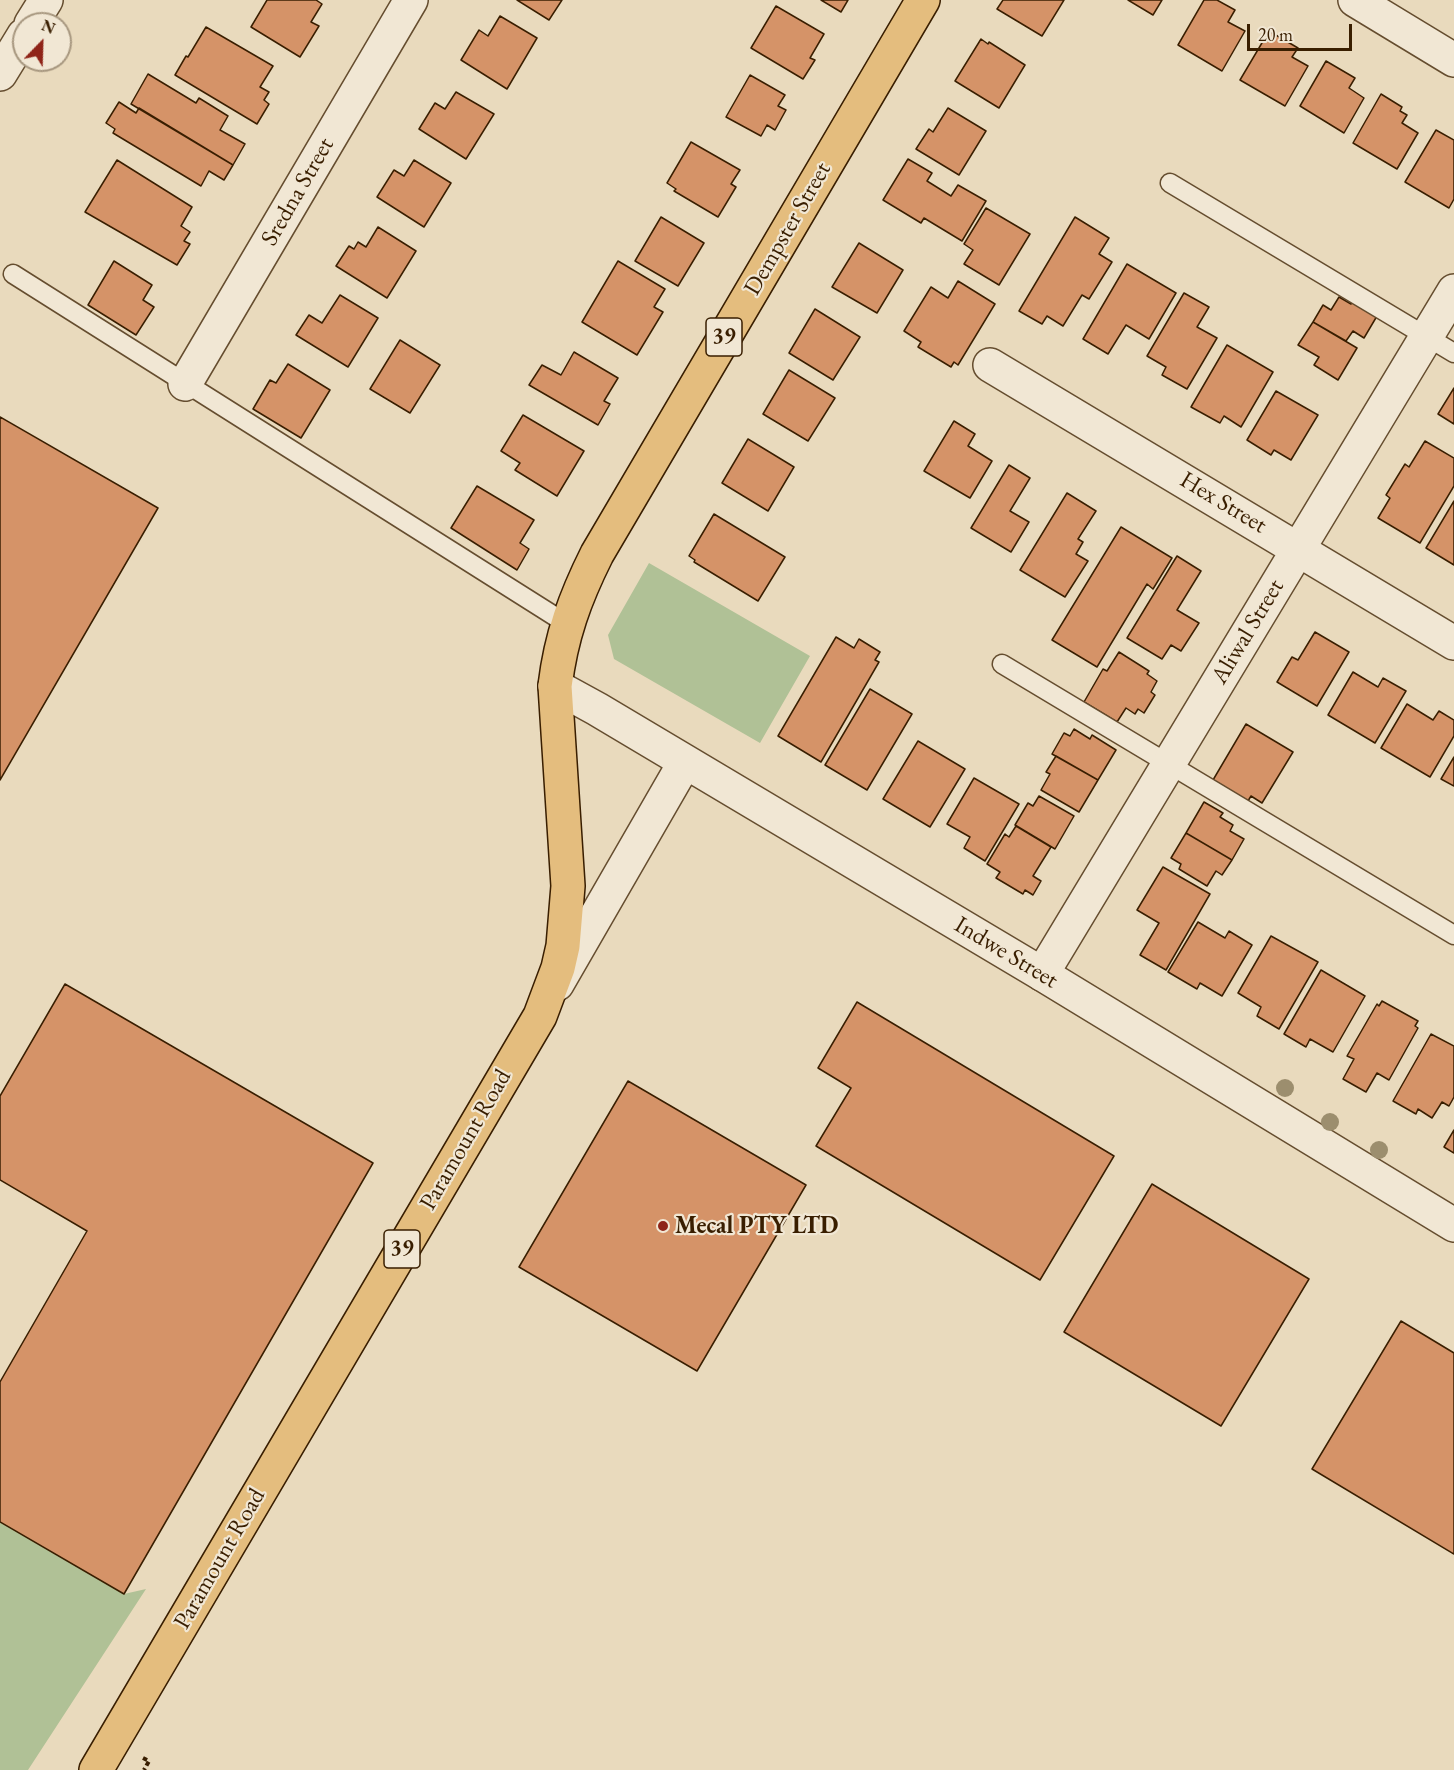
<!DOCTYPE html>
<html>
<head>
<meta charset="utf-8">
<style>
	body { margin:0 }
	#map { position:relative; width:1454px; height:1770px; overflow:hidden; background:#e9dabd; font-family:"EB Garamond",serif }
	canvas { display:block }
	.north { position:absolute; left:12px; top:12px; width:60px; height:60px; box-sizing:border-box; background:#f1e7d4; border:2px solid #a7977f; border-radius:50%; rotate:23deg; font-size:16px; font-weight:700; line-height:24px; text-align:center; color:#391e00 }
	.north::after { content:''; display:block; margin:auto; width:21px; height:27px; background:#8f2418; clip-path:polygon(50% 0,100% 100%,50% 72%,0 100%) }
	.scale { position:absolute; left:1247px; top:24px; width:105px; height:27px; box-sizing:border-box; border:3px solid #391e00; border-top:0; padding-left:8px; font-size:18px; line-height:21px; white-space:nowrap; color:#391e00; -webkit-text-stroke:4px #f1e7d4; paint-order:stroke }
</style>
</head>
<body>
<div id="map">
<canvas width="1454" height="1770"></canvas>
<div class="north">N</div>
<div class="scale">20 m</div>
</div>
<script>
const context = document.querySelector('canvas').getContext('2d');
context.lineJoin = 'round';
function paint(path, color) {
  context.fillStyle = color;
  context.fill(path, 'evenodd');
}
function stroke(path, color, width, dash) {
  context.strokeStyle = color;
  context.lineWidth = width;
  context.lineCap = dash ? 'butt' : 'round';
  context.setLineDash(dash || []);
  context.stroke(path);
}
function label(font, color, halo, rows, align = 'center') {
  context.font = font + ' "EB Garamond",serif';
  context.lineWidth = 4.5;
  context.setLineDash([]);
  context.textBaseline = 'middle';
  context.strokeStyle = halo;
  context.fillStyle = color;
  for (const [text, x, y, turn = 0] of rows) {
    context.save();
    context.translate(x, y);
    context.rotate((+turn || 0) * Math.PI / 180);
    context.textAlign = isNaN(turn) ? turn : align;
    if (halo) context.strokeText(text, 0, 0);
    context.fillText(text, 0, 0);
    context.restore();
  }
}
paint(new Path2D(`
	M 649,563 L 810,656 L 760,743 L 614,659 L 608,635 Z
	M 0,1522 L 124,1594 L 146,1589 L 28,1770 L 0,1770 Z`), '#b0c196');
const building = new Path2D(`
	M 267,0 L 316,0 L 322,4 L 311,22 L 319,26 L 300,57 L 251,27 Z
	M 517,0 L 562,0 L 549,20 Z
	M 821,0 L 848,0 L 841,12 Z
	M 1003,0 L 1064,0 L 1042,36 L 997,9 Z
	M 1128,0 L 1162,0 L 1153,15 Z
	M 1204,0 L 1217,0 L 1235,10 L 1228,22 L 1245,31 L 1222,71 L 1178,45 Z
	M 776,6 L 824,34 L 810,58 L 815,60 L 803,79 L 751,48 Z
	M 500,16 L 537,38 L 507,89 L 461,60 L 479,30 L 488,36 Z
	M 206,27 L 273,66 L 260,87 L 269,92 L 264,100 L 269,104 L 257,124 L 175,75 L 186,56 L 188,57 Z
	M 1269,31 L 1298,48 L 1292,57 L 1308,66 L 1285,106 L 1240,80 Z
	M 981,39 L 988,44 L 989,42 L 1025,65 L 999,108 L 955,81 Z
	M 1326,61 L 1355,78 L 1349,88 L 1364,98 L 1344,133 L 1300,106 Z
	M 148,74 L 196,103 L 199,98 L 228,116 L 220,130 L 245,144 L 233,165 L 131,104 Z
	M 750,75 L 785,95 L 778,106 L 786,110 L 775,130 L 767,125 L 761,136 L 726,117 Z
	M 456,92 L 494,114 L 466,159 L 419,129 L 435,103 L 445,109 Z
	M 1381,94 L 1402,107 L 1400,111 L 1407,115 L 1402,123 L 1418,133 L 1397,169 L 1353,143 Z
	M 119,102 L 136,113 L 139,108 L 233,165 L 224,180 L 209,171 L 201,186 L 113,133 L 115,129 L 106,123 Z
	M 948,108 L 986,131 L 959,175 L 916,149 L 929,129 L 933,132 Z
	M 1436,130 L 1454,140 L 1454,199 L 1449,208 L 1405,182 Z
	M 691,142 L 740,170 L 731,184 L 736,187 L 718,217 L 674,191 L 676,189 L 667,183 Z
	M 908,159 L 932,173 L 927,181 L 951,196 L 958,185 L 986,201 L 962,241 L 924,218 L 921,223 L 883,200 Z
	M 117,160 L 192,207 L 181,226 L 190,232 L 184,241 L 190,244 L 177,265 L 85,212 Z
	M 414,160 L 451,183 L 424,227 L 377,197 L 394,170 L 404,176 Z
	M 986,208 L 1030,234 L 999,285 L 964,264 L 973,250 L 964,244 Z
	M 661,217 L 704,243 L 678,286 L 635,261 Z
	M 1075,217 L 1109,238 L 1099,254 L 1112,262 L 1089,299 L 1082,295 L 1063,326 L 1047,316 L 1042,324 L 1019,311 Z
	M 378,227 L 416,251 L 387,298 L 336,266 L 349,246 L 354,249 L 358,242 L 366,247 Z
	M 859,243 L 903,270 L 877,313 L 832,287 Z
	M 114,261 L 152,285 L 143,300 L 154,307 L 136,335 L 88,305 Z
	M 618,261 L 665,289 L 654,307 L 663,312 L 637,355 L 582,322 Z
	M 1127,264 L 1176,293 L 1149,339 L 1126,325 L 1108,354 L 1083,339 Z
	M 958,281 L 995,304 L 958,365 L 954,362 L 951,367 L 918,347 L 921,342 L 904,331 L 931,287 L 948,298 Z
	M 1184,293 L 1209,307 L 1197,327 L 1217,338 L 1187,389 L 1162,375 L 1166,367 L 1147,356 Z
	M 340,295 L 378,318 L 348,367 L 296,335 L 309,315 L 322,323 Z
	M 1339,297 L 1351,304 L 1352,301 L 1377,316 L 1364,338 L 1353,331 L 1346,341 L 1313,322 L 1323,305 L 1331,310 Z
	M 815,309 L 860,337 L 833,380 L 789,353 Z
	M 1313,322 L 1357,348 L 1338,380 L 1314,365 L 1319,357 L 1298,345 Z
	M 400,340 L 440,365 L 410,413 L 370,389 Z
	M 1227,345 L 1273,372 L 1241,427 L 1224,416 L 1220,423 L 1191,407 Z
	M 574,352 L 618,378 L 604,401 L 610,404 L 598,425 L 529,385 L 542,365 L 561,375 Z
	M 288,364 L 330,390 L 301,438 L 253,409 L 270,380 L 276,383 Z
	M 789,370 L 835,398 L 808,441 L 763,414 Z
	M 1454,388 L 1454,424 L 1438,414 Z
	M 1276,391 L 1318,415 L 1291,460 L 1274,450 L 1271,455 L 1247,440 Z
	M 523,415 L 584,451 L 557,496 L 515,470 L 520,463 L 501,451 Z
	M 0,417 L 158,508 L 0,780 Z
	M 954,421 L 975,434 L 968,446 L 992,461 L 970,498 L 924,471 Z
	M 748,439 L 794,467 L 768,511 L 722,483 Z
	M 1425,441 L 1454,458 L 1454,486 L 1420,543 L 1378,518 L 1390,498 L 1386,495 L 1405,464 L 1409,467 Z
	M 1009,465 L 1030,478 L 1010,511 L 1029,522 L 1011,552 L 971,528 Z
	M 477,486 L 534,520 L 520,543 L 529,549 L 517,570 L 451,528 Z
	M 1067,493 L 1096,511 L 1078,539 L 1083,542 L 1076,554 L 1088,561 L 1065,597 L 1020,570 Z
	M 1454,501 L 1454,565 L 1426,548 Z
	M 714,514 L 785,557 L 758,601 L 694,562 L 695,560 L 689,556 Z
	M 1121,527 L 1172,558 L 1153,589 L 1147,584 L 1097,667 L 1052,640 Z
	M 1177,556 L 1201,571 L 1177,610 L 1199,623 L 1181,651 L 1171,645 L 1162,659 L 1127,638 Z
	M 1315,632 L 1349,652 L 1317,706 L 1277,682 L 1292,657 L 1298,660 Z
	M 836,637 L 854,648 L 859,639 L 880,652 L 875,660 L 879,662 L 821,762 L 778,736 Z
	M 1119,652 L 1149,671 L 1147,674 L 1157,681 L 1151,692 L 1155,695 L 1144,713 L 1138,709 L 1135,714 L 1126,708 L 1117,722 L 1084,702 L 1103,669 L 1107,671 Z
	M 1353,672 L 1378,687 L 1383,678 L 1406,691 L 1375,743 L 1328,715 Z
	M 870,689 L 912,714 L 867,790 L 825,765 Z
	M 1407,704 L 1433,720 L 1439,711 L 1454,720 L 1454,736 L 1430,777 L 1381,748 Z
	M 1246,724 L 1293,752 L 1262,803 L 1251,796 L 1248,801 L 1213,780 Z
	M 1074,729 L 1090,739 L 1092,735 L 1116,750 L 1098,780 L 1052,754 L 1064,733 L 1070,736 Z
	M 918,741 L 965,769 L 930,827 L 883,799 Z
	M 1056,756 L 1098,780 L 1079,812 L 1041,790 L 1050,774 L 1046,772 Z
	M 1454,757 L 1454,786 L 1441,779 Z
	M 974,778 L 1019,804 L 985,861 L 964,848 L 970,837 L 947,824 Z
	M 1039,796 L 1074,816 L 1055,849 L 1015,825 L 1028,803 L 1033,806 Z
	M 1204,802 L 1223,813 L 1220,817 L 1233,825 L 1230,831 L 1244,839 L 1232,860 L 1186,833 Z
	M 1016,826 L 1051,847 L 1033,876 L 1041,881 L 1033,895 L 1025,890 L 1023,894 L 996,878 L 1000,872 L 987,864 L 1005,834 L 1009,837 Z
	M 1186,833 L 1232,860 L 1222,875 L 1216,871 L 1207,886 L 1179,869 L 1181,864 L 1171,858 Z
	M 1163,867 L 1210,894 L 1166,970 L 1140,955 L 1159,923 L 1137,910 Z
	M 1198,922 L 1225,938 L 1229,931 L 1252,945 L 1222,996 L 1200,983 L 1197,989 L 1168,972 Z
	M 1271,936 L 1318,962 L 1279,1029 L 1257,1016 L 1261,1007 L 1238,993 Z
	M 1321,970 L 1365,996 L 1333,1052 L 1310,1039 L 1306,1047 L 1284,1034 Z
	M 65,984 L 373,1163 L 124,1594 L 0,1522 L 0,1382 L 87,1231 L 0,1180 L 0,1096 Z
	M 1382,1001 L 1418,1021 L 1415,1026 L 1418,1028 L 1389,1080 L 1377,1073 L 1366,1092 L 1343,1079 L 1354,1059 L 1347,1056 L 1377,1004 L 1379,1006 Z
	M 857,1002 L 1114,1156 L 1040,1280 L 816,1146 L 851,1088 L 818,1068 Z
	M 1431,1034 L 1454,1046 L 1454,1097 L 1449,1106 L 1442,1102 L 1432,1118 L 1418,1109 L 1416,1114 L 1393,1101 Z
	M 628,1081 L 806,1185 L 697,1371 L 519,1267 Z
	M 1454,1130 L 1454,1153 L 1444,1147 Z
	M 1152,1184 L 1309,1279 L 1221,1426 L 1064,1332 Z
	M 1401,1321 L 1454,1353 L 1454,1554 L 1312,1469 Z`);
paint(building, '#d59368');
stroke(building, '#391e00', 1.5);
const service = new Path2D(`
	M 1170,183 L 1454,353
	M 13,274 L 567,624
	M 1002,664 L 1454,935`);
const minor = new Path2D(`
	M 1355,0 L 1454,60
	M 31,24 L 46,0
	M 0,74 L 24,35
	M 990,365 L 1454,643
	M 185,384 L 411,0
	M 1042,974 L 1454,291`);
const tertiary = new Path2D(`
	M 555,686 L 597,709 L 1042,974 L 1454,1225
	M 557,984 L 685,762`);
const primary = new Path2D(`
	M 96,1770 L 540,1016 L 558,968 L 563,946 L 568,886 L 555,686 C 561,636 575,598 597,554 L 923,0`);
stroke(service, '#654d2f', 21);
stroke(minor, '#654d2f', 36);
stroke(tertiary, '#654d2f', 36);
stroke(primary, '#391e00', 36);
stroke(new Path2D(`
	M 143,1758 L 149,1761 L 144,1770`), '#391e00', 4, [4.5, 3]);
stroke(service, '#f1e7d4', 18);
stroke(minor, '#f1e7d4', 33);
stroke(tertiary, '#f1e7d4', 33);
stroke(primary, '#e4bd7e', 33);
context.fillStyle = '#9c8e6e';
for (const [x, y] of [
	[1285,1088],
	[1330,1122],
	[1379,1150]
]) {
  context.beginPath();
  context.arc(x, y, 9, 0, 2 * Math.PI);
  context.fill();
}
for (const [x, y, r, color] of [
	[663,1226,6,"#8f2418"]
]) {
  const dot = new Path2D();
  dot.arc(x, y, r, 0, 2 * Math.PI);
  context.fillStyle = color;
  context.fill(dot);
  stroke(dot, '#f1e7d4', 2);
}
for (const [x, y, w] of [
	[724,337,36],
	[402,1249,36]
]) {
  const box = new Path2D();
  box.roundRect(x - w / 2, y - 19, w, 38, 4.5);
  context.fillStyle = '#f1e7d4';
  context.fill(box);
  stroke(box, '#391e00', 1.5);
}
label('bold 22px', '#391e00', null, [
	["39",724,337],
	["39",402,1249]
]);
label('24px', '#391e00', '#f1e7d4', [
	["Sredna Street",298,192,-60],
	["Dempster Street",788,229,-60],
	["Hex Street",1223,503,31],
	["Aliwal Street",1248,632,-59],
	["Indwe Street",1006,953,31],
	["Paramount Road",466,1140,-60],
	["Paramount Road",220,1559,-60]
]);
label('bold 24px', '#391e00', '#f1e7d4', [
	["Mecal PTY LTD",675,1226]
], 'left');
</script>
</body>
</html>
